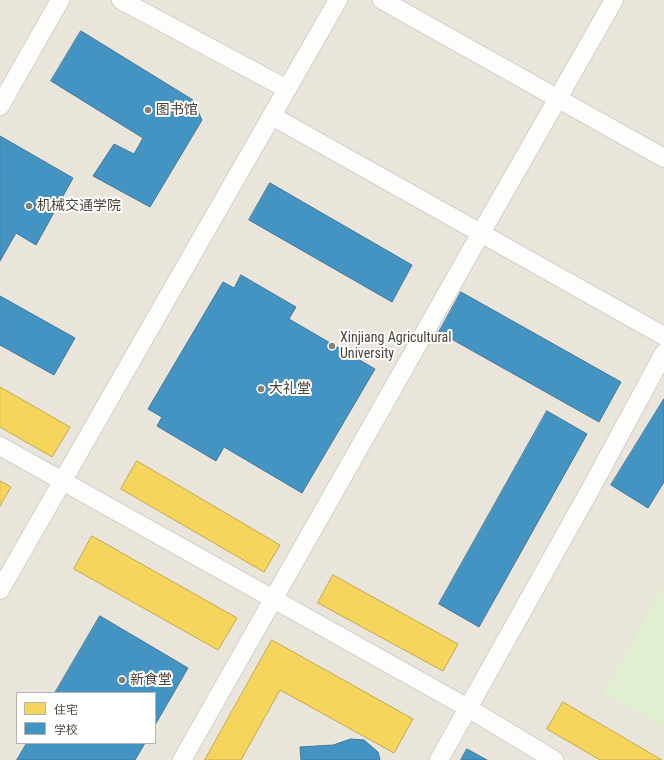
<!DOCTYPE html>
<html>
<head>
<meta charset="utf-8">
<style>
	body { margin:0 }
	#map { position:relative; width:664px; height:760px; overflow:hidden; background:#f4f2ee; font-family:"Roboto Condensed","Noto Sans SC",sans-serif }
	canvas { display:block }
	.legend { position:absolute; left:16px; top:692px; width:140px; height:52px; box-sizing:border-box; background:#fff; border:1px solid #b7b4b0; margin:0; padding:5px 7px; list-style:none; font-size:12px; color:#4b4439 }
	.legend li { display:flex; align-items:center; gap:8px; height:20px }
	.legend b { width:20px; border:1px solid #b7b4b0 }
</style>
</head>
<body>
<div id="map">
<canvas width="664" height="760"></canvas>
<ul class="legend">
<li><b style="height:11px;background:#f6d55c"></b>住宅</li>
<li><b style="height:11px;background:#4393c3"></b>学校</li>
</ul>
</div>
<script>
const context = document.querySelector('canvas').getContext('2d');
context.lineJoin = 'round';
function paint(path, color) {
  context.fillStyle = color;
  context.fill(path, 'evenodd');
}
function stroke(path, color, width, dash) {
  context.strokeStyle = color;
  context.lineWidth = width;
  context.lineCap = dash ? 'butt' : 'round';
  context.setLineDash(dash || []);
  context.stroke(path);
}
function label(font, color, halo, rows, align = 'center') {
  context.font = font + ' "Roboto Condensed","Noto Sans SC",sans-serif';
  context.lineWidth = 4;
  context.setLineDash([]);
  context.textBaseline = 'middle';
  context.strokeStyle = halo;
  context.fillStyle = color;
  for (const [text, x, y, turn = 0] of rows) {
    context.save();
    context.translate(x, y);
    context.rotate((+turn || 0) * Math.PI / 180);
    context.textAlign = isNaN(turn) ? turn : align;
    if (halo) context.strokeText(text, 0, 0);
    context.fillText(text, 0, 0);
    context.restore();
  }
}
paint(new Path2D(`
	M 0,0 L 664,0 L 664,760 L 0,760 ZM 17,693 L 155,693 L 155,743 L 17,743 Z`), '#eae5da');
paint(new Path2D(`
	M 664,584 L 664,727 L 603,694 Z`), '#e1eecf');
const homes = new Path2D(`
	M 0,387 L 70,427 L 52,457 L 0,427 Z
	M 137,461 L 280,545 L 264,572 L 121,489 Z
	M 0,481 L 11,487 L 0,506 Z
	M 92,536 L 237,618 L 218,650 L 74,569 Z
	M 333,575 L 458,644 L 443,671 L 318,603 Z
	M 272,640 L 413,719 L 394,753 L 280,690 L 241,760 L 205,760 Z
	M 563,702 L 662,760 L 600,760 L 547,729 Z`);
paint(homes, '#f6d55c');
stroke(homes, '#c3aa52', 1);
const schools = new Path2D(`
	M 81,31 L 193,100 L 202,120 L 150,207 L 93,176 L 114,144 L 134,154 L 143,138 L 51,81 Z
	M 0,136 L 73,178 L 36,245 L 16,233 L 0,261 Z
	M 270,183 L 412,265 L 392,302 L 249,220 Z
	M 241,275 L 296,307 L 289,319 L 375,369 L 302,493 L 224,447 L 216,461 L 157,426 L 162,417 L 148,409 L 223,282 L 234,288 Z
	M 461,292 L 621,382 L 599,422 L 439,332 Z
	M 0,296 L 75,338 L 54,375 L 0,345 Z
	M 664,399 L 664,482 L 648,508 L 611,485 Z
	M 547,411 L 587,434 L 479,627 L 439,604 Z
	M 100,616 L 188,668 L 155,725 L 155,693 L 55,693 Z
	M 351,739 L 364,740 L 378,752 L 380,760 L 301,760 L 300,747 L 333,745 Z
	M 27,743 L 145,743 L 135,760 L 17,760 Z
	M 467,749 L 487,760 L 461,760 Z`);
paint(schools, '#4393c3');
stroke(schools, '#457b9a', 1);
const minor = new Path2D(`
	M 121,0 L 287,89
	M 382,0 L 664,158
	M 0,106 L 60,0
	M 272,116 L 664,336
	M 0,446 L 468,708 L 554,760
	M 0,590 L 338,0
	M 182,760 L 481,233 L 614,0
	M 439,760 L 590,490 L 664,353`);
stroke(minor, '#d2d0cb', 20);
stroke(minor, '#fdfdfc', 18);
for (const [x, y, r, color] of [
	[148,110,4,"#868178"],
	[29,206,4,"#868178"],
	[332,346,4,"#868178"],
	[261,389,4,"#868178"],
	[122,680,4,"#868178"]
]) {
  const dot = new Path2D();
  dot.arc(x, y, r, 0, 2 * Math.PI);
  context.fillStyle = color;
  context.fill(dot);
  stroke(dot, '#fff', 1.5);
}
label('14px', '#4b4439', '#fff', [
	["图书馆",156,110],
	["机械交通学院",37,206],
	["Xinjiang Agricultural",340,338],
	["University",340,354],
	["大礼堂",269,389],
	["新食堂",130,680]
], 'left');
</script>
</body>
</html>
